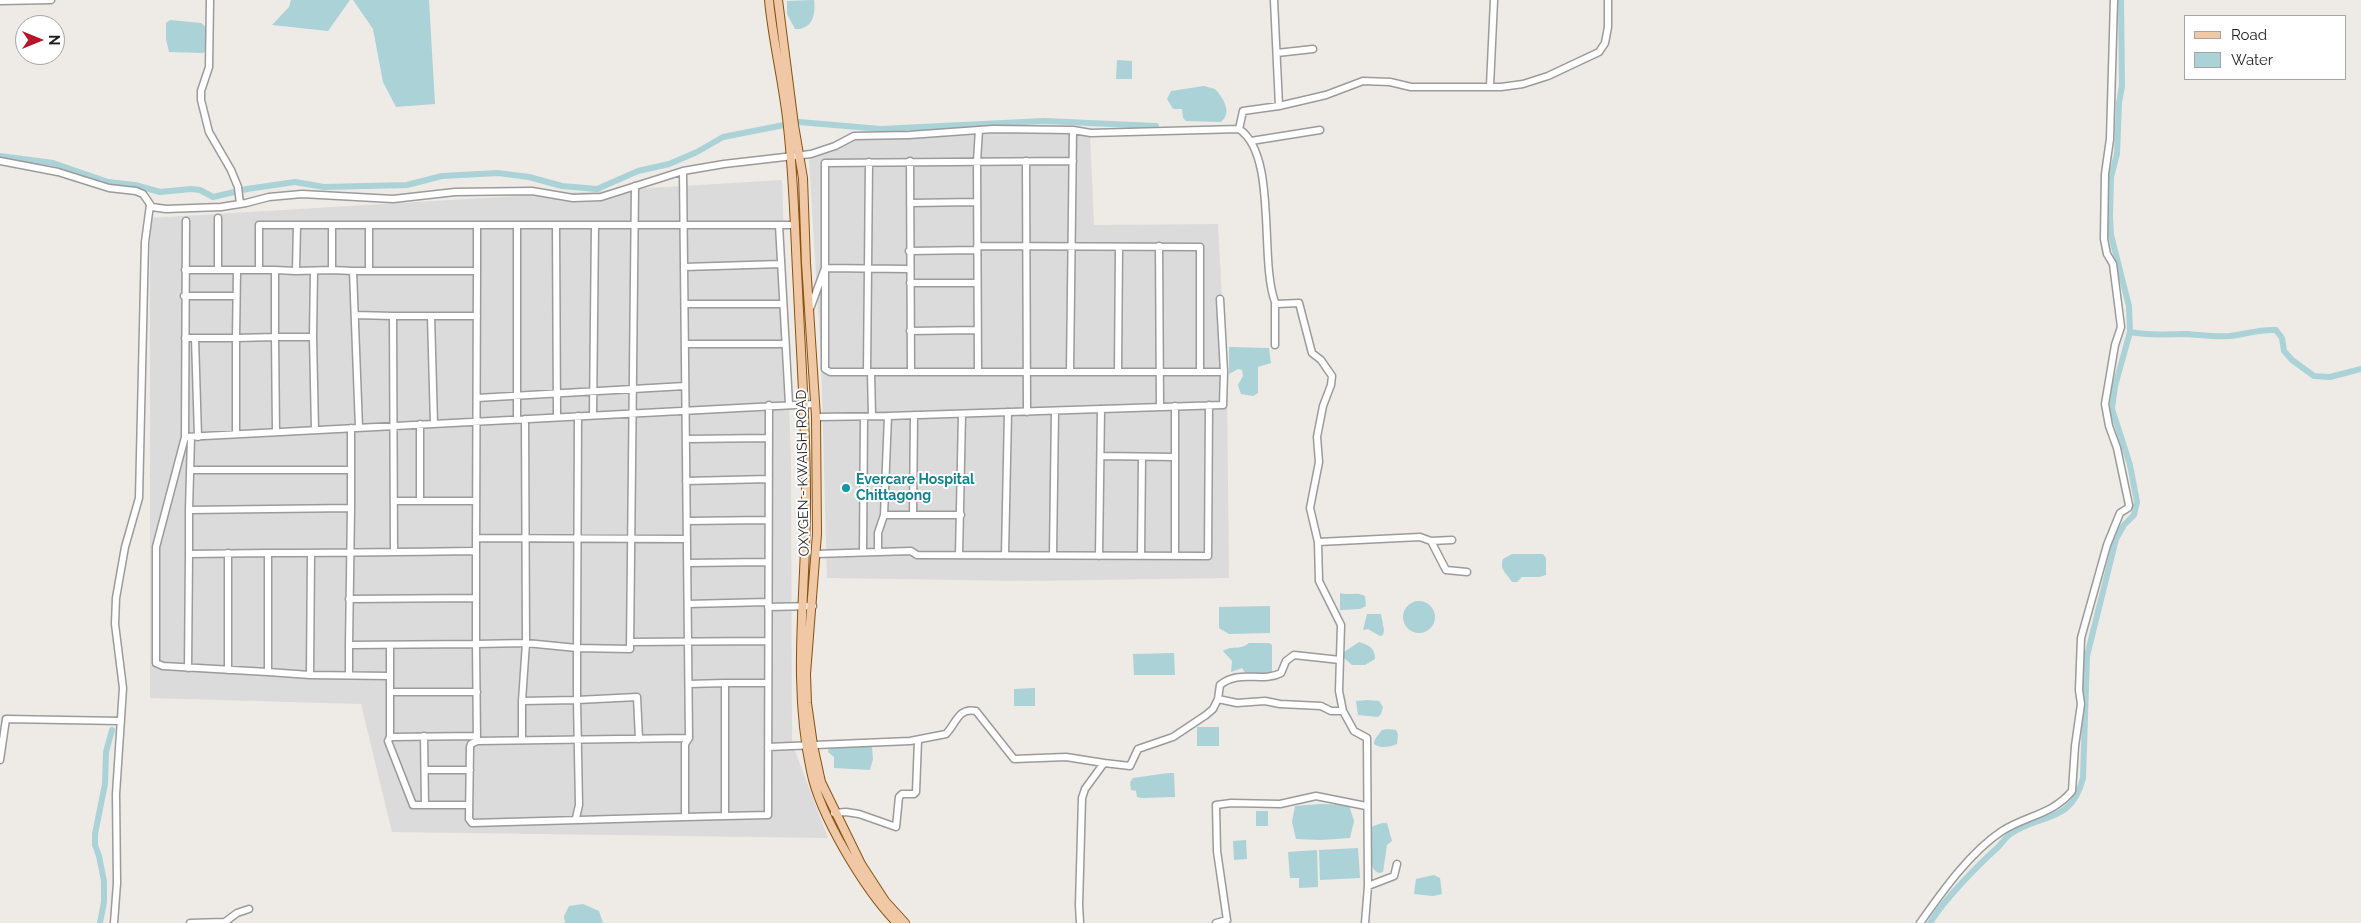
<!DOCTYPE html>
<html>
<head>
<meta charset="utf-8">
<style>
	body { margin:0 }
	#map { position:relative; width:2361px; height:923px; overflow:hidden; background:#eeeae5; font-family:Raleway,sans-serif }
	canvas { display:block }
	.legend { position:absolute; left:2184px; top:15px; width:162px; height:65px; box-sizing:border-box; background:#fff; border:1px solid #a5a5a5; margin:0; padding:6px 9px; list-style:none; font-size:15px; color:#1e1e1e }
	.legend li { display:flex; align-items:center; gap:10px; height:25px }
	.legend b { width:25px; border:1px solid #a5a5a5 }
	.north { position:absolute; left:15px; top:15px; width:50px; height:50px; box-sizing:border-box; background:#fff; border:1px solid #a5a5a5; border-radius:50%; rotate:90deg; font-size:14px; font-weight:700; line-height:20px; text-align:center; color:#1e1e1e }
	.north::after { content:''; display:block; margin:auto; width:18px; height:22px; background:#b61629; clip-path:polygon(50% 0,100% 100%,50% 72%,0 100%) }
</style>
</head>
<body>
<div id="map">
<canvas width="2361" height="923"></canvas>
<ul class="legend">
<li><b style="height:6px;background:#f1c8a6"></b>Road</li>
<li><b style="height:14px;background:#aad2d7"></b>Water</li>
</ul>
<div class="north">N</div>
</div>
<script>
const context = document.querySelector('canvas').getContext('2d');
context.lineJoin = 'round';
function paint(path, color) {
  context.fillStyle = color;
  context.fill(path, 'evenodd');
}
function stroke(path, color, width, dash) {
  context.strokeStyle = color;
  context.lineWidth = width;
  context.lineCap = dash ? 'butt' : 'round';
  context.setLineDash(dash || []);
  context.stroke(path);
}
function label(font, color, halo, rows, align = 'center') {
  context.font = font + ' Raleway,sans-serif';
  context.lineWidth = 4;
  context.setLineDash([]);
  context.textBaseline = 'middle';
  context.strokeStyle = halo;
  context.fillStyle = color;
  for (const [text, x, y, turn = 0] of rows) {
    context.save();
    context.translate(x, y);
    context.rotate((+turn || 0) * Math.PI / 180);
    context.textAlign = isNaN(turn) ? turn : align;
    if (halo) context.strokeText(text, 0, 0);
    context.fillText(text, 0, 0);
    context.restore();
  }
}
paint(new Path2D(`
	M 1013,131 L 1068,132 L 1090,135 L 1094,225 L 1218,224 L 1227,393 L 1229,578 L 1026,581 L 827,578 L 821,357 L 809,160 L 855,139 Z
	M 782,180 L 791,464 L 792,743 L 828,838 L 392,832 L 361,704 L 150,698 L 150,218 Z`), '#dcdbdb');
paint(new Path2D(`
	M 291,0 L 350,0 L 328,31 L 272,25 L 289,7 Z
	M 353,0 L 429,0 L 435,104 L 396,107 L 383,82 L 373,29 Z
	M 814,0 C 816,15 812,30 795,29 L 787,14 L 787,1 Z
	M 170,20 L 201,23 L 208,29 L 207,49 L 203,53 L 169,52 L 166,39 L 166,23 Z
	M 1117,60 L 1132,61 L 1132,79 L 1116,79 Z
	M 1204,86 L 1215,89 C 1223,98 1233,112 1221,122 L 1186,121 L 1183,118 L 1182,109 L 1173,109 L 1167,99 L 1171,91 Z
	M 1229,347 L 1269,348 L 1271,363 L 1258,367 L 1258,393 L 1253,396 L 1241,394 L 1238,385 L 1243,376 L 1242,370 L 1238,369 L 1229,374 Z
	M 1512,554 L 1543,554 L 1546,558 L 1546,575 L 1539,577 L 1522,577 L 1517,582 L 1512,582 C 1507,573 1499,570 1503,559 Z
	M 1340,593 C 1350,596 1356,591 1365,596 L 1366,606 L 1360,609 L 1340,610 Z
	M1403 617a16 16 0 1 1 32 0a16 16 0 1 1-32 0Z
	M 1270,606 L 1270,633 L 1229,634 L 1219,628 L 1219,607 Z
	M 1367,614 L 1381,614 L 1384,630 L 1383,635 L 1380,636 L 1368,629 L 1363,630 Z
	M 1359,642 C 1369,645 1375,648 1375,659 L 1365,665 L 1352,665 L 1344,658 L 1344,652 Z
	M 1249,643 L 1269,643 L 1272,645 L 1272,675 L 1246,674 L 1242,668 L 1231,672 L 1232,661 L 1223,651 C 1232,645 1239,651 1249,643 Z
	M 1174,653 L 1175,675 L 1134,675 L 1133,654 Z
	M 1035,688 L 1035,706 L 1014,706 L 1014,689 Z
	M 1367,700 L 1379,701 L 1383,707 L 1381,714 L 1378,717 L 1358,715 L 1356,701 Z
	M 1197,727 L 1219,727 L 1219,746 L 1197,746 Z
	M 1388,729 L 1396,730 L 1398,734 L 1397,744 C 1389,747 1381,749 1374,744 L 1375,739 L 1382,730 Z
	M 855,745 L 872,747 L 873,759 L 870,770 L 834,768 L 834,757 L 828,752 L 829,746 Z
	M 1168,773 L 1174,773 L 1175,797 L 1141,798 L 1137,797 L 1136,791 L 1131,790 L 1130,782 L 1133,778 Z
	M 1321,804 L 1349,805 L 1354,821 L 1350,838 L 1321,840 L 1296,839 L 1292,822 L 1295,806 Z
	M 1256,811 L 1268,811 L 1268,826 L 1256,826 Z
	M 1382,823 L 1387,823 L 1392,841 L 1387,845 L 1383,872 L 1379,873 C 1366,868 1369,843 1368,830 L 1371,827 Z
	M 1246,840 L 1247,859 L 1234,860 L 1233,841 Z
	M 1358,848 L 1360,878 L 1320,880 L 1319,850 Z
	M 1317,850 L 1318,887 L 1299,888 L 1299,878 L 1290,878 L 1288,852 Z
	M 1434,875 L 1440,878 L 1442,894 L 1433,896 L 1414,894 L 1416,879 Z
	M 583,904 L 599,911 L 603,923 L 565,923 L 564,916 L 569,906 Z`), '#aad2d7');
stroke(new Path2D(`
	M 799,122 L 881,129 L 1044,121 L 1156,126
	M 0,156 L 53,163 L 108,182 L 135,185 L 160,192 L 191,189 L 200,190 L 213,197 L 247,189 L 295,182 L 324,187 L 407,185 L 442,176 L 498,173 L 529,177 L 562,186 L 597,189 L 638,171 L 669,164 L 697,152 L 723,137 L 784,125
	M 2130,332 C 2149,336 2168,334 2187,334 C 2202,335 2215,337 2230,336 C 2246,334 2260,329 2276,330 L 2282,338 L 2284,351 L 2292,360 L 2314,376 L 2330,377 L 2361,369
	M 100,923 L 104,902 L 104,881 L 99,856 L 95,845 L 95,834 L 105,784 L 106,752 L 112,730
	M 1930,923 C 1943,901 1977,866 1996,849 C 2001,845 2004,839 2009,835 C 2039,812 2071,826 2083,778 L 2087,656 L 2116,539 L 2124,525 L 2134,515 L 2137,502 L 2130,465 L 2112,409 L 2115,386 L 2130,332 L 2129,306 L 2111,235 L 2110,216 L 2111,177 L 2117,154 L 2119,103 L 2122,86 L 2121,0`), '#aad2d7', 6);
const minor = new Path2D(`
	M 210,0 L 209,67 L 201,91 L 201,100 L 209,132 L 231,170 L 238,187 L 240,204
	M 1274,0 L 1279,106
	M 0,1 L 51,0
	M 1277,53 L 1313,49
	M 1490,86 L 1494,0
	M 1239,129 C 1278,155 1259,259 1275,302 L 1277,304 L 1299,303 L 1312,353 L 1321,360 L 1332,376 L 1331,385 L 1323,406 L 1317,437 L 1319,462 L 1310,508 L 1318,542 L 1319,581 L 1341,625 L 1339,691 L 1343,711 L 1354,731 L 1367,738 L 1368,886 L 1365,923
	M 1251,141 L 1320,130
	M 0,161 L 58,172 L 109,188 L 136,191 L 143,194 L 152,207 L 166,209 L 221,207 L 246,203 L 269,197 L 302,194 L 393,199 L 455,192 L 532,191 L 573,198 L 601,197 L 683,171 L 724,164 L 811,154 L 835,146 L 854,136 L 909,135 L 993,129 L 1073,130 L 1091,133 L 1239,129 L 1243,111 L 1279,106 L 1326,95 L 1363,81 L 1390,82 L 1411,87 L 1501,87 L 1523,84 L 1548,76 L 1599,52 L 1605,43 L 1608,27 L 1608,0
	M 910,161 L 911,372
	M 1026,161 L 1027,412
	M 1073,161 L 825,163 L 825,369 L 830,372 L 1224,372
	M 635,186 L 630,649 L 577,648 L 577,700 L 637,697 L 639,739
	M 910,203 L 977,202
	M 186,221 L 185,437 L 156,547 L 156,663 L 163,666 L 268,672
	M 517,225 L 517,419
	M 556,225 L 557,417
	M 779,225 L 789,404
	M 977,246 L 1200,247 L 1200,372
	M 1159,246 L 1160,407
	M 909,251 L 977,250
	M 684,267 L 781,264
	M 185,270 L 259,270 L 259,225 L 794,225
	M 218,270 L 218,218
	M 275,270 L 296,271 L 297,225
	M 332,270 L 353,271 L 359,428
	M 296,271 L 332,270 L 332,225
	M 353,271 L 369,271 L 369,225
	M 369,271 L 477,271 L 477,225
	M 910,283 L 977,283
	M 184,296 L 236,296
	M 1275,302 L 1275,345
	M 685,304 L 783,304
	M 810,309 L 825,268 L 909,269
	M 355,315 L 393,316 L 394,552
	M 393,316 L 477,316
	M 431,316 L 434,424
	M 910,331 L 977,330
	M 313,337 L 315,430
	M 185,338 L 236,338 L 237,270
	M 195,338 L 198,437
	M 685,344 L 785,344
	M 1070,371 L 1073,130
	M 1118,371 L 1119,247
	M 867,372 L 869,162
	M 871,372 L 872,416
	M 978,372 L 977,161 L 979,130
	M 477,398 L 685,386
	M 593,415 L 595,225
	M 578,416 L 577,648 L 526,643 L 476,644 L 477,741 L 689,738 L 683,171
	M 888,416 L 884,515 L 961,515
	M 816,417 L 888,416 L 1223,405 L 1224,372 L 1220,299
	M 276,432 L 275,337 L 313,337 L 314,271
	M 236,434 L 236,338 L 275,337 L 275,270 L 259,270
	M 185,437 L 815,404
	M 686,439 L 769,438
	M 1101,456 L 1175,457
	M 190,470 L 351,470
	M 686,481 L 769,479
	M 394,501 L 420,501 L 420,424
	M 420,501 L 476,501
	M 189,510 L 191,437
	M 884,515 L 878,533 L 878,552 L 911,551 L 917,555 L 1208,556 L 1209,405
	M 913,515 L 914,415
	M 687,521 L 768,520
	M 476,538 L 687,539
	M 1431,541 L 1446,570 L 1467,572
	M 1318,542 L 1420,537 L 1431,541 L 1452,540
	M 863,550 L 864,417
	M 476,551 L 477,271
	M 228,553 L 228,670
	M 268,553 C 337,553 406,552 476,551 L 476,644 L 349,645 L 351,508
	M 311,553 L 310,675 L 268,672 L 268,553 L 189,554 L 189,510 L 351,508 L 351,428
	M 816,554 L 878,552
	M 959,555 L 962,414
	M 1005,555 L 1008,412
	M 1053,555 L 1055,411
	M 1099,556 L 1101,409
	M 1141,556 L 1142,457
	M 1175,556 L 1175,406
	M 687,563 L 768,562
	M 349,599 L 476,598
	M 688,604 L 768,602
	M 768,607 L 813,606
	M 630,642 L 768,641
	M 349,645 L 349,675
	M 390,645 L 390,737
	M 188,668 L 189,554
	M 310,675 L 390,676
	M 725,683 L 768,683
	M 689,684 L 725,683 L 725,816 L 685,817 L 685,744 L 689,738
	M 391,692 L 477,692
	M 1218,699 L 1237,703 L 1265,701 L 1280,704 L 1321,706 L 1331,711 L 1343,711
	M 522,701 L 577,700 L 579,805 L 576,818
	M 424,736 L 425,805
	M 522,740 L 522,701 L 526,643 L 525,419
	M 477,741 L 471,744 L 470,747 L 469,819 L 472,823 L 685,817
	M 768,747 L 910,741 L 946,734 C 956,724 958,707 976,711 L 1014,759 L 1066,757 L 1104,763
	M 0,760 L 6,719 L 121,721
	M 425,770 L 470,770
	M 469,805 L 413,805 L 388,741 L 390,737 L 477,736
	M 834,813 L 846,812 L 859,814 L 896,827 L 899,797 L 902,794 L 914,794 L 916,792 L 918,740
	M 725,816 L 768,815 L 769,405
	M 1368,886 L 1394,876 L 1397,864
	M 114,923 L 117,883 L 116,794 L 123,688 L 115,624 L 116,598 L 125,547 L 139,498 L 145,242 L 150,205
	M 190,923 L 225,922 L 237,913 L 249,909
	M 1080,923 L 1079,905 L 1082,798 L 1085,789 L 1104,763 L 1130,766 L 1138,749 L 1173,737 L 1206,715 L 1213,709 L 1218,699 L 1220,685 C 1239,669 1262,683 1281,673 L 1286,661 L 1294,655 L 1340,660
	M 1216,923 L 1227,920 L 1217,851 L 1216,805 L 1231,803 L 1280,804 L 1316,796 L 1366,806
	M 1920,923 C 1942,892 1970,852 2002,831 C 2027,815 2052,815 2072,791 L 2075,746 L 2081,704 L 2079,690 L 2081,638 L 2107,545 L 2120,513 L 2128,508 L 2129,505 L 2117,448 L 2109,426 L 2105,404 L 2115,345 L 2121,327 L 2113,264 L 2107,254 L 2104,239 L 2105,174 L 2110,139 L 2114,0`);
const major = new Path2D(`
	M 769,0 C 773,43 784,85 788,127 C 794,181 795,236 798,290 C 801,358 806,426 806,495 C 807,587 791,679 811,771 C 820,816 865,890 897,923
	M 778,0 L 794,125 L 803,178 L 806,263 L 816,417 L 817,534 L 806,674 L 807,703 L 813,745 L 821,782 L 861,864 L 885,901 L 905,923`);
stroke(minor, '#9b9b9b', 9);
stroke(major, '#875210', 10);
stroke(minor, '#fff', 6);
stroke(major, '#f1c8a6', 8);
for (const [x, y, r, color] of [
	[846,488,5,"#0f9aa8"]
]) {
  const dot = new Path2D();
  dot.arc(x, y, r, 0, 2 * Math.PI);
  context.fillStyle = color;
  context.fill(dot);
  stroke(dot, '#fff', 2);
}
label('14px', '#1e1e1e', '#fff', [
	["OXYGEN - KWAISH ROAD",803,473,-91]
]);
label('bold 14px', '#0d838f', '#fff', [
	["Evercare Hospital",856,480],
	["Chittagong",856,496]
], 'left');
</script>
</body>
</html>
